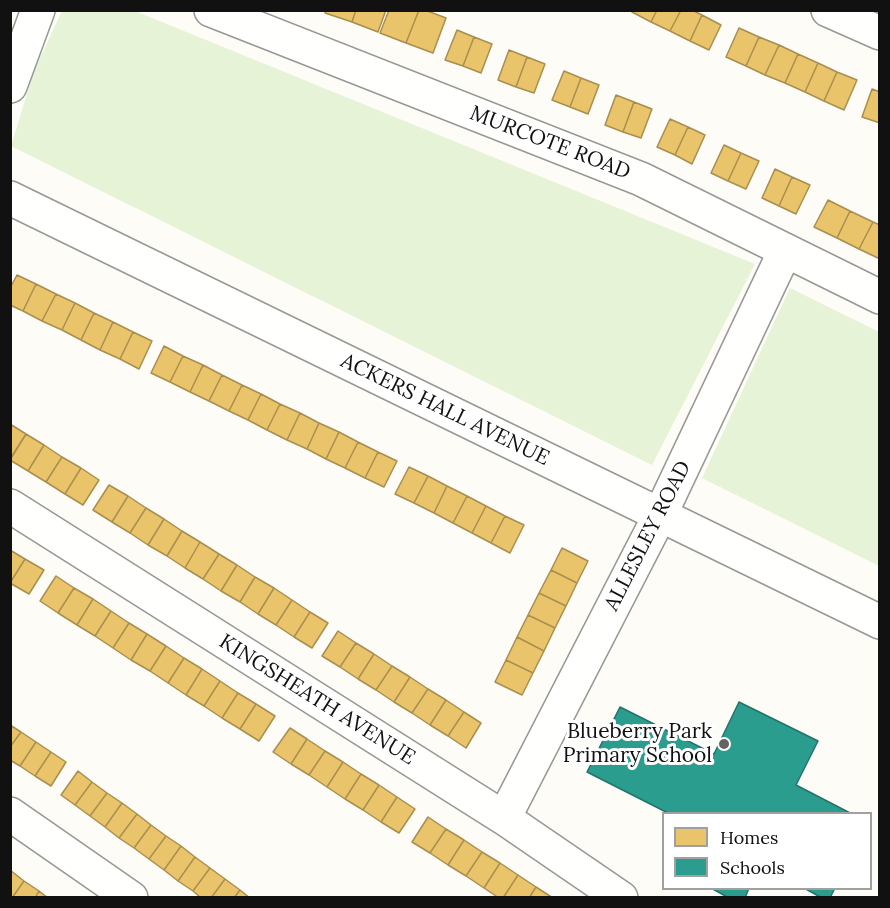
<!DOCTYPE html>
<html>
<head>
<meta charset="utf-8">
<style>
	body { margin:0 }
	#map { position:relative; width:890px; height:908px; overflow:hidden; background:#fdfcf7; font-family:Lora,serif }
	canvas { display:block }
	.frame { position:absolute; inset:0; border:12px solid #111; pointer-events:none }
	.legend { position:absolute; left:662px; top:812px; width:210px; height:78px; box-sizing:border-box; background:#fff; border:2px solid #a0a0a0; margin:0; padding:8px 10px; list-style:none; font-size:18px; color:#111 }
	.legend li { display:flex; align-items:center; gap:12px; height:30px }
	.legend b { width:30px; border:2px solid #a0a0a0 }
</style>
</head>
<body>
<div id="map">
<canvas width="890" height="908"></canvas>
<div class="frame"></div>
<ul class="legend">
<li><b style="height:16px;background:#e9c46a"></b>Homes</li>
<li><b style="height:16px;background:#2a9d8f"></b>Schools</li>
</ul>
</div>
<script>
const context = document.querySelector('canvas').getContext('2d');
context.lineJoin = 'round';
function paint(path, color) {
  context.fillStyle = color;
  context.fill(path, 'evenodd');
}
function stroke(path, color, width, dash) {
  context.strokeStyle = color;
  context.lineWidth = width;
  context.lineCap = dash ? 'butt' : 'round';
  context.setLineDash(dash || []);
  context.stroke(path);
}
function label(font, color, halo, rows, align = 'center') {
  context.font = font + ' Lora,serif';
  context.lineWidth = 6;
  context.setLineDash([]);
  context.textBaseline = 'middle';
  context.strokeStyle = halo;
  context.fillStyle = color;
  for (const [text, x, y, turn = 0] of rows) {
    context.save();
    context.translate(x, y);
    context.rotate((+turn || 0) * Math.PI / 180);
    context.textAlign = isNaN(turn) ? turn : align;
    if (halo) context.strokeText(text, 0, 0);
    context.fillText(text, 0, 0);
    context.restore();
  }
}
paint(new Path2D(`
	M 62,11 L 135,11 L 755,264 L 652,465 L 11,146 L 34,71 Z
	M 790,288 L 879,332 L 879,566 L 702,478 Z`), '#e7f3d7');
const homes = new Path2D(`
	M 326,10 L 356,10 L 352,22 L 325,13 Z
	M 356,10 L 386,10 L 378,32 L 352,22 Z
	M 389,10 L 419,10 L 406,43 L 380,33 Z
	M 419,10 L 425,10 L 446,18 L 433,53 L 406,43 Z
	M 633,10 L 657,10 L 651,22 L 632,12 Z
	M 657,10 L 681,10 L 670,31 L 651,22 Z
	M 681,10 L 692,10 L 702,15 L 690,41 L 670,31 Z
	M 702,15 L 721,25 L 709,50 L 690,41 Z
	M 739,28 L 759,37 L 746,66 L 726,57 Z
	M 457,30 L 474,37 L 463,66 L 445,60 Z
	M 474,37 L 492,44 L 481,73 L 463,66 Z
	M 759,37 L 779,45 L 765,75 L 746,66 Z
	M 779,45 L 798,54 L 785,83 L 765,75 Z
	M 509,50 L 527,57 L 516,87 L 498,80 Z
	M 798,54 L 818,63 L 805,92 L 785,83 Z
	M 527,57 L 545,64 L 534,93 L 516,87 Z
	M 818,63 L 837,72 L 824,101 L 805,92 Z
	M 564,71 L 581,78 L 570,107 L 552,100 Z
	M 837,72 L 857,80 L 844,110 L 824,101 Z
	M 581,78 L 599,85 L 588,114 L 570,107 Z
	M 872,89 L 880,92 L 880,123 L 862,117 Z
	M 616,95 L 634,102 L 623,132 L 605,125 Z
	M 634,102 L 652,109 L 641,138 L 623,132 Z
	M 670,119 L 688,127 L 675,155 L 657,147 Z
	M 688,127 L 705,135 L 692,164 L 675,155 Z
	M 724,145 L 741,153 L 728,181 L 711,173 Z
	M 741,153 L 759,161 L 746,189 L 728,181 Z
	M 775,169 L 792,177 L 779,206 L 762,198 Z
	M 792,177 L 810,185 L 796,214 L 779,206 Z
	M 828,200 L 850,211 L 837,238 L 814,227 Z
	M 850,211 L 873,222 L 859,249 L 837,238 Z
	M 873,222 L 880,225 L 880,259 L 859,249 Z
	M 17,275 L 36,284 L 23,311 L 10,305 L 10,288 Z
	M 36,284 L 56,294 L 42,321 L 23,311 Z
	M 56,294 L 75,303 L 62,330 L 42,321 Z
	M 75,303 L 94,313 L 81,340 L 62,330 Z
	M 94,313 L 113,322 L 100,350 L 81,340 Z
	M 113,322 L 133,332 L 120,359 L 100,350 Z
	M 133,332 L 152,341 L 139,369 L 120,359 Z
	M 164,346 L 183,356 L 170,382 L 151,373 Z
	M 183,356 L 203,365 L 190,392 L 170,382 Z
	M 203,365 L 222,375 L 209,401 L 190,392 Z
	M 222,375 L 242,385 L 229,411 L 209,401 Z
	M 242,385 L 261,394 L 248,420 L 229,411 Z
	M 261,394 L 280,404 L 267,430 L 248,420 Z
	M 280,404 L 300,413 L 287,440 L 267,430 Z
	M 300,413 L 319,423 L 307,449 L 287,440 Z
	M 319,423 L 339,432 L 326,459 L 307,449 Z
	M 10,424 L 26,434 L 10,459 Z
	M 339,432 L 358,442 L 345,468 L 326,459 Z
	M 26,434 L 44,445 L 28,471 L 10,460 Z
	M 358,442 L 378,452 L 365,478 L 345,468 Z
	M 44,445 L 62,457 L 46,482 L 28,471 Z
	M 378,452 L 397,461 L 384,487 L 365,478 Z
	M 62,457 L 81,468 L 65,494 L 46,482 Z
	M 409,467 L 428,476 L 414,503 L 395,494 Z
	M 81,468 L 99,480 L 83,505 L 65,494 Z
	M 428,476 L 447,486 L 434,513 L 414,503 Z
	M 109,485 L 128,496 L 112,522 L 93,510 Z
	M 447,486 L 467,496 L 453,523 L 434,513 Z
	M 128,496 L 146,508 L 130,533 L 112,522 Z
	M 467,496 L 486,506 L 472,533 L 453,523 Z
	M 486,506 L 505,516 L 491,543 L 472,533 Z
	M 146,508 L 164,519 L 148,545 L 130,533 Z
	M 505,516 L 524,525 L 510,553 L 491,543 Z
	M 164,519 L 182,531 L 167,556 L 148,545 Z
	M 182,531 L 200,542 L 185,568 L 167,556 Z
	M 200,542 L 219,554 L 203,579 L 185,568 Z
	M 562,548 L 588,561 L 577,583 L 551,570 Z
	M 10,550 L 25,559 L 10,583 Z
	M 219,554 L 237,565 L 221,591 L 203,579 Z
	M 25,559 L 44,570 L 29,594 L 10,583 Z
	M 237,565 L 255,577 L 240,602 L 221,591 Z
	M 551,570 L 577,583 L 566,606 L 539,593 Z
	M 56,576 L 74,588 L 58,613 L 40,601 Z
	M 255,577 L 274,588 L 258,614 L 240,602 Z
	M 74,588 L 93,599 L 77,625 L 58,613 Z
	M 274,588 L 292,600 L 276,625 L 258,614 Z
	M 539,593 L 566,606 L 555,628 L 528,615 Z
	M 93,599 L 111,611 L 95,636 L 77,625 Z
	M 292,600 L 310,612 L 294,637 L 276,625 Z
	M 111,611 L 129,623 L 113,648 L 95,636 Z
	M 310,612 L 328,623 L 312,648 L 294,637 Z
	M 528,615 L 555,628 L 544,651 L 517,637 Z
	M 129,623 L 147,634 L 131,660 L 113,648 Z
	M 338,631 L 356,643 L 340,667 L 322,656 Z
	M 147,634 L 166,646 L 150,671 L 131,660 Z
	M 517,637 L 544,651 L 533,673 L 506,660 Z
	M 356,643 L 374,654 L 358,679 L 340,667 Z
	M 166,646 L 184,658 L 168,683 L 150,671 Z
	M 374,654 L 392,666 L 376,690 L 358,679 Z
	M 184,658 L 202,669 L 186,695 L 168,683 Z
	M 506,660 L 533,673 L 522,695 L 495,682 Z
	M 392,666 L 410,677 L 394,702 L 376,690 Z
	M 202,669 L 220,681 L 204,706 L 186,695 Z
	M 410,677 L 428,689 L 412,713 L 394,702 Z
	M 220,681 L 238,693 L 222,718 L 204,706 Z
	M 428,689 L 446,700 L 430,725 L 412,713 Z
	M 238,693 L 256,704 L 240,729 L 222,718 Z
	M 446,700 L 464,712 L 448,736 L 430,725 Z
	M 256,704 L 275,716 L 259,741 L 240,729 Z
	M 464,712 L 481,723 L 466,748 L 448,736 Z
	M 10,725 L 21,732 L 10,747 Z
	M 290,728 L 307,739 L 291,764 L 273,752 Z
	M 21,732 L 36,742 L 20,766 L 10,760 L 10,747 Z
	M 307,739 L 325,751 L 309,775 L 291,764 Z
	M 36,742 L 51,752 L 35,776 L 20,766 Z
	M 325,751 L 343,762 L 327,787 L 309,775 Z
	M 51,752 L 66,762 L 51,786 L 35,776 Z
	M 343,762 L 361,774 L 345,799 L 327,787 Z
	M 78,771 L 92,782 L 75,805 L 61,795 Z
	M 361,774 L 379,785 L 363,810 L 345,799 Z
	M 92,782 L 107,793 L 90,816 L 75,805 Z
	M 379,785 L 397,797 L 381,822 L 363,810 Z
	M 107,793 L 122,803 L 105,827 L 90,816 Z
	M 397,797 L 415,809 L 399,833 L 381,822 Z
	M 122,803 L 137,814 L 119,838 L 105,827 Z
	M 137,814 L 151,825 L 134,848 L 119,838 Z
	M 428,817 L 446,829 L 430,853 L 412,842 Z
	M 151,825 L 166,836 L 149,859 L 134,848 Z
	M 446,829 L 464,840 L 448,865 L 430,853 Z
	M 166,836 L 181,846 L 164,870 L 149,859 Z
	M 464,840 L 482,852 L 466,876 L 448,865 Z
	M 181,846 L 195,857 L 178,881 L 164,870 Z
	M 482,852 L 500,863 L 484,888 L 466,876 Z
	M 195,857 L 210,868 L 193,891 L 178,881 Z
	M 500,863 L 518,875 L 503,898 L 499,898 L 484,888 Z
	M 210,868 L 225,879 L 211,898 L 201,898 L 193,891 Z
	M 10,870 L 24,881 L 12,898 L 10,898 Z
	M 518,875 L 536,887 L 529,898 L 503,898 Z
	M 225,879 L 240,890 L 234,898 L 211,898 Z
	M 24,881 L 39,891 L 35,898 L 12,898 Z
	M 536,887 L 553,898 L 529,898 Z
	M 240,890 L 250,898 L 234,898 Z
	M 39,891 L 48,898 L 35,898 Z`);
paint(homes, '#e9c46a');
stroke(homes, '#a88e4f', 1.5);
const schools = new Path2D(`
	M 739,702 L 818,741 L 796,785 L 852,814 L 670,814 L 587,772 L 620,707 L 714,754 Z
	M 711,888 L 749,888 L 745,898 L 729,898 Z
	M 804,888 L 835,888 L 830,898 L 822,898 Z`);
paint(schools, '#2a9d8f');
stroke(schools, '#227369', 1.5);
const minor = new Path2D(`
	M 211,10 L 641,179 L 880,297
	M 828,10 L 880,33
	M 10,86 L 38,10
	M 10,198 L 880,622
	M 10,506 L 504,818 L 621,898
	M 10,814 L 131,898
	M 504,818 L 660,515 L 785,251`);
stroke(minor, '#979795', 36);
stroke(minor, '#fffffe', 33);
for (const [x, y, r, color] of [
	[724,744,6,"#646362"]
]) {
  const dot = new Path2D();
  dot.arc(x, y, r, 0, 2 * Math.PI);
  context.fillStyle = color;
  context.fill(dot);
  stroke(dot, '#fff', 2);
}
label('21px', '#111', '#fff', [
	["MURCOTE ROAD",550,143,21],
	["ACKERS HALL AVENUE",445,410,26],
	["ALLESLEY ROAD",648,536,-63],
	["KINGSHEATH AVENUE",317,700,32]
]);
label('21px', '#111', '#fff', [
	["Blueberry Park",712,732],
	["Primary School",712,756]
], 'right');
</script>
</body>
</html>
